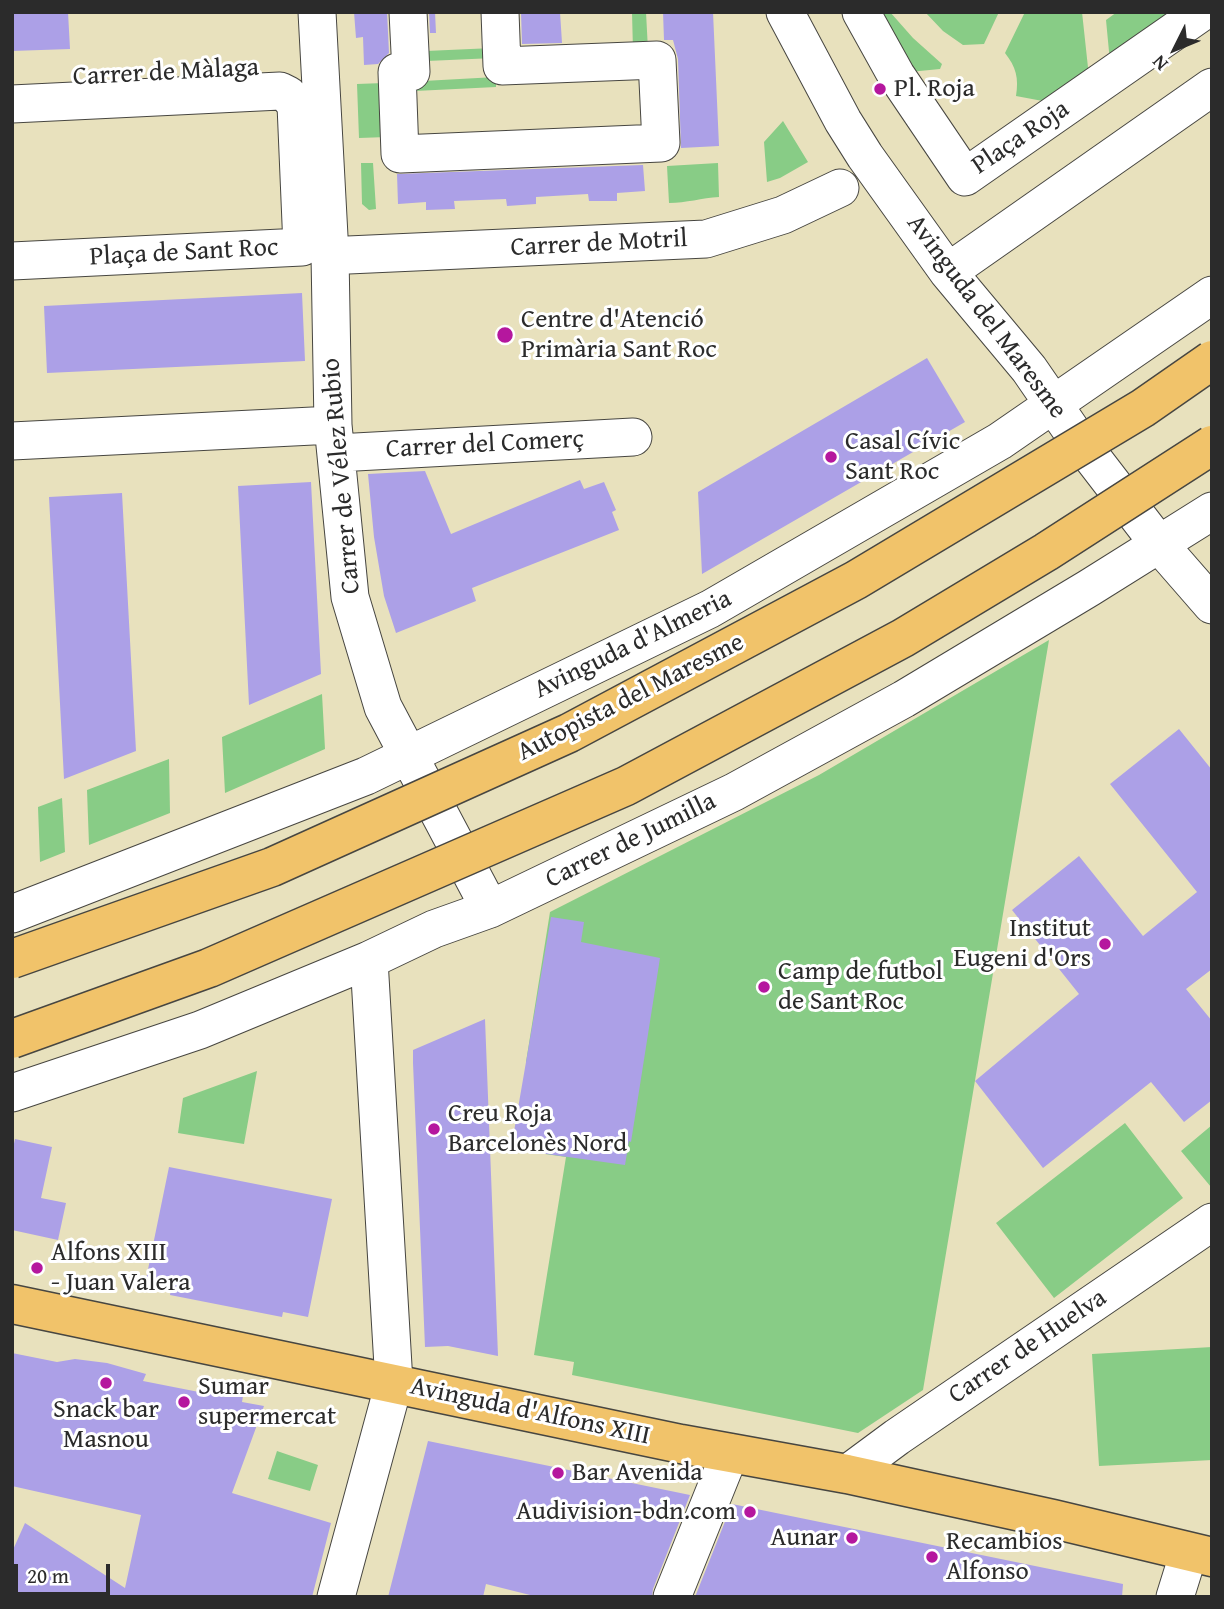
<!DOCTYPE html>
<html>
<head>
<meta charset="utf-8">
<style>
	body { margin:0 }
	#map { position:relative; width:1224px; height:1609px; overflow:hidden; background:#e8e1bd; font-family:"Gentium Book Plus",serif }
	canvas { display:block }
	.frame { position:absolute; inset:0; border:14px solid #2b2b2b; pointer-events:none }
	.north { position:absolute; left:1140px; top:14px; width:70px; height:70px; -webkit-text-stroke:5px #fff; paint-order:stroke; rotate:227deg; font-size:19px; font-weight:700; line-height:28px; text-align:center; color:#2b2b2b }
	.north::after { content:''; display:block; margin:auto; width:24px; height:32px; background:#2b2b2b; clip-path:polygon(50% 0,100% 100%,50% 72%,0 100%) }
	.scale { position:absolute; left:14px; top:1564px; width:96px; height:32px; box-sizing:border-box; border:4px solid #2b2b2b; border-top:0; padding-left:9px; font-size:21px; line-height:24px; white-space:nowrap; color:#2b2b2b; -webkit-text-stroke:5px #fff; paint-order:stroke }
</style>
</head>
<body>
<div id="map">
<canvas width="1224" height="1609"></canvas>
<div class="frame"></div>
<div class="north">N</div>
<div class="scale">20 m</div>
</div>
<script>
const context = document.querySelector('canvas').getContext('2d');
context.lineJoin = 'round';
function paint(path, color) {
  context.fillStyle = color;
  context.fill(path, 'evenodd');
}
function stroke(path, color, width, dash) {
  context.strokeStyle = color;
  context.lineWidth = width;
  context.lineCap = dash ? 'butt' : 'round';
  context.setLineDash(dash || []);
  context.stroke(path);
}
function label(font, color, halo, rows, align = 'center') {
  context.font = font + ' "Gentium Book Plus",serif';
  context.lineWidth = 6;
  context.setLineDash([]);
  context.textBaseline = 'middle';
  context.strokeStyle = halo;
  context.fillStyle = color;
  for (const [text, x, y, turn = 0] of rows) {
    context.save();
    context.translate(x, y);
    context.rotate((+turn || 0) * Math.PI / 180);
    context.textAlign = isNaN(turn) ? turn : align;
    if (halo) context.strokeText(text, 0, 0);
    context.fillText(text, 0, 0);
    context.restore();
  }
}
paint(new Path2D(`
	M 632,12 L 646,12 L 648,50 L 633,51 Z
	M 863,12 L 890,12 L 913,38 L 942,64 L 940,69 L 899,73 Z
	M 925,12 L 999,12 L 984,44 L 963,45 L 943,31 Z
	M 1025,12 L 1082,12 L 1090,86 L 1064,105 L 1016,96 C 1019,78 1016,67 1005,53 Z
	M 1117,12 L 1197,12 L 1110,62 L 1106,20 Z
	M 493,48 L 494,58 L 427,61 L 426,51 Z
	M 496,77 L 496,87 L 415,91 L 405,82 Z
	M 384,83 L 387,137 L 359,138 L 357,84 Z
	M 783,121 L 808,162 L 780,178 L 767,182 L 764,142 Z
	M 361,163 L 373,163 L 376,209 L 369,210 L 362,204 Z
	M 718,163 L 719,197 C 702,198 686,203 669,203 L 667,166 Z
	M 1049,640 L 923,1390 L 858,1433 L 572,1375 L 574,1362 L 534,1355 L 566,1157 L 524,1151 L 538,1064 L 526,1062 L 550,912 L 819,775 Z
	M 322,694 L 325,749 L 225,793 L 222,737 Z
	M 169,759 L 170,813 L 89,845 L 87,790 Z
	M 62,798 L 65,852 L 40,862 L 38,807 Z
	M 257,1071 L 244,1144 L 178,1133 L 183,1098 Z
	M 1125,1123 L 1183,1198 L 1054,1298 L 996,1223 Z
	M 1212,1125 L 1212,1186 L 1211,1187 L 1181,1151 Z
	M 1212,1347 L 1212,1460 L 1099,1466 L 1092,1354 Z
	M 277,1451 L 318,1465 L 310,1491 L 268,1479 Z`), '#88cc86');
paint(new Path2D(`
	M 12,12 L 68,12 L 70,49 L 12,51 Z
	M 354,12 L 387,12 L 389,53 L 378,64 L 364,65 L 363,37 L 356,38 Z
	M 429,12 L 435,12 L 436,33 L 430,33 Z
	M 521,12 L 560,12 L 562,43 L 522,44 Z
	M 663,12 L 713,12 L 719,146 L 681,148 L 678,59 L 673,40 L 664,40 Z
	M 643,165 L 645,191 L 617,193 L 617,201 L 589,201 L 588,194 L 536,197 L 536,204 L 507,206 L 506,199 L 454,201 L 455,209 L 426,210 L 426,202 L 398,204 L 397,174 Z
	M 302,293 L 305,361 L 47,373 L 44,306 Z
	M 927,358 L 965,422 L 702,574 L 698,492 Z
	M 425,471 L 451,534 L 580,480 L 584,489 L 604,482 L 616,510 L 612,512 L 619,530 L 472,588 L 476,601 L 396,633 L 384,596 L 374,537 L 368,474 Z
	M 311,482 L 321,674 L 249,705 L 238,486 Z
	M 122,493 L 136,751 L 64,779 L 49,497 Z
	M 1179,729 L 1212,770 L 1212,969 L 1186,989 L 1212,1021 L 1212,1100 L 1184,1122 L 1151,1082 L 1043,1168 L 975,1081 L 1079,994 L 1012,910 L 1079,856 L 1143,936 L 1197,892 L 1110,784 Z
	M 551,917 L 584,922 L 581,942 L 660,958 L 631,1142 L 629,1141 L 625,1165 L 511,1149 Z
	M 485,1019 L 494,1252 L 498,1356 L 448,1346 L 425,1347 L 413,1063 L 413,1050 Z
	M 15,1139 L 52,1147 L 41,1198 L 66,1203 L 58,1240 L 12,1230 L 12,1153 Z
	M 169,1167 L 332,1199 L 308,1317 L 283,1312 L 282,1317 L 170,1295 L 171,1289 L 145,1284 Z
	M 12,1353 L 57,1362 L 75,1359 L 107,1363 L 146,1374 L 143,1381 L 209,1394 L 211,1389 L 243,1396 L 242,1402 L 264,1406 L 232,1493 L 331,1523 L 312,1597 L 12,1597 L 12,1552 L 25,1523 L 125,1588 L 141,1515 L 12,1486 Z
	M 428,1441 L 690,1495 L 653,1589 L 652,1597 L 538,1597 L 486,1584 L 483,1597 L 388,1597 Z
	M 732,1504 L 1123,1584 L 1122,1597 L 695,1597 Z`), '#aca0e7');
const minor = new Path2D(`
	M 317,12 L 330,255 L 333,425 L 350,597 L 383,707 L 490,909
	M 408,12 L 411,72 L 397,72 L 400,154 L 661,143 L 657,60 L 502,66 L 500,12
	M 785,12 L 843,121 L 865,156 L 948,272 L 1029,369 L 1071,430 L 1158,543 L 1212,605
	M 861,12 L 896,75 L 965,177 L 1202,12
	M 12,104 L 280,91 L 288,95 L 296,105 L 302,247 L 12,261
	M 348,255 L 706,239 L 783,215 L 840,188
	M 948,272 L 1212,87
	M 12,441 L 333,425
	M 337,453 L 633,437
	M 12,914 L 366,776 L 710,609 L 1000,441 L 1212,295
	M 12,1093 L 200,1030 L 369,960 L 434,929 L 490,909 L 734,792 L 904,699 L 1089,588 L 1212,511
	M 847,1474 L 897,1437 L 1212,1222
	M 336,1597 L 394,1383 L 369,960
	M 672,1597 L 730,1453
	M 1175,1597 L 1189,1552`);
const major = new Path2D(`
	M 12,1304 L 681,1444 L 847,1474 L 1053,1519 L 1212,1557`);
stroke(minor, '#474641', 39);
stroke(major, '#474641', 41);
stroke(minor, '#fff', 37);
stroke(major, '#f1c36a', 38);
const highwayBridge = new Path2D(`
	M 12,959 L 272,867 L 569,733 L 856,580 L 1143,408 L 1212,360
	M 12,1039 L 209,968 L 626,786 L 903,638 L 1046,552 L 1212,445`);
stroke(highwayBridge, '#474641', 41, []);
stroke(highwayBridge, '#f1c36a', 38);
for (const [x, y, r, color] of [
	[880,89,7,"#b5179e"],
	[505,335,9,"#b5179e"],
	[831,457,7,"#b5179e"],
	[1105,944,7,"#b5179e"],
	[764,987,7,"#b5179e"],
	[434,1129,7,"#b5179e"],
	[37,1268,7,"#b5179e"],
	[106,1383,7,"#b5179e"],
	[184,1402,7,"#b5179e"],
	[558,1473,7,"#b5179e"],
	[750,1512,7,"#b5179e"],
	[852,1538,7,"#b5179e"],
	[932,1557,7,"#b5179e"]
]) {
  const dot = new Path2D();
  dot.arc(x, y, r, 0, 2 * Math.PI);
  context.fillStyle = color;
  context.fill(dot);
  stroke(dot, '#fff', 2.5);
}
label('26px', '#2b2b2b', '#fff', [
	["Carrer de Màlaga",166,73,-3],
	["Plaça Roja",1021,138,-34],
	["Carrer de Motril",599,244,-3],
	["Plaça de Sant Roc",184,253,-3],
	["Avinguda del Maresme",986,317,53],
	["Carrer del Comerç",485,445,-3],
	["Carrer de Vélez Rubio",342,476,-95],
	["Avinguda d'Almeria",633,645,-26],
	["Autopista del Maresme",631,698,-27],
	["Carrer de Jumilla",631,841,-26],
	["Carrer de Huelva",1028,1347,-34],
	["Avinguda d'Alfons XIII",530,1412,12]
]);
label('26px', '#2b2b2b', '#fff', [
	["Pl. Roja",894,89],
	["Centre d'Atenció",521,320],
	["Primària Sant Roc",521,350],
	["Casal Cívic",845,442],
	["Sant Roc",845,472],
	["Institut",1091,929,"right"],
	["Eugeni d'Ors",1091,959,"right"],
	["Camp de futbol",778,972],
	["de Sant Roc",778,1002],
	["Creu Roja",448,1114],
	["Barcelonès Nord",448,1144],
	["Alfons XIII",51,1253],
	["- Juan Valera",51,1283],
	["Sumar",198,1387],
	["supermercat",198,1417],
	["Snack bar",106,1410,"center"],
	["Masnou",106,1440,"center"],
	["Bar Avenida",572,1473],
	["Audivision-bdn.com",736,1512,"right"],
	["Aunar",838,1538,"right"],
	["Recambios",946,1542],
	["Alfonso",946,1572]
], 'left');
</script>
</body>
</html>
